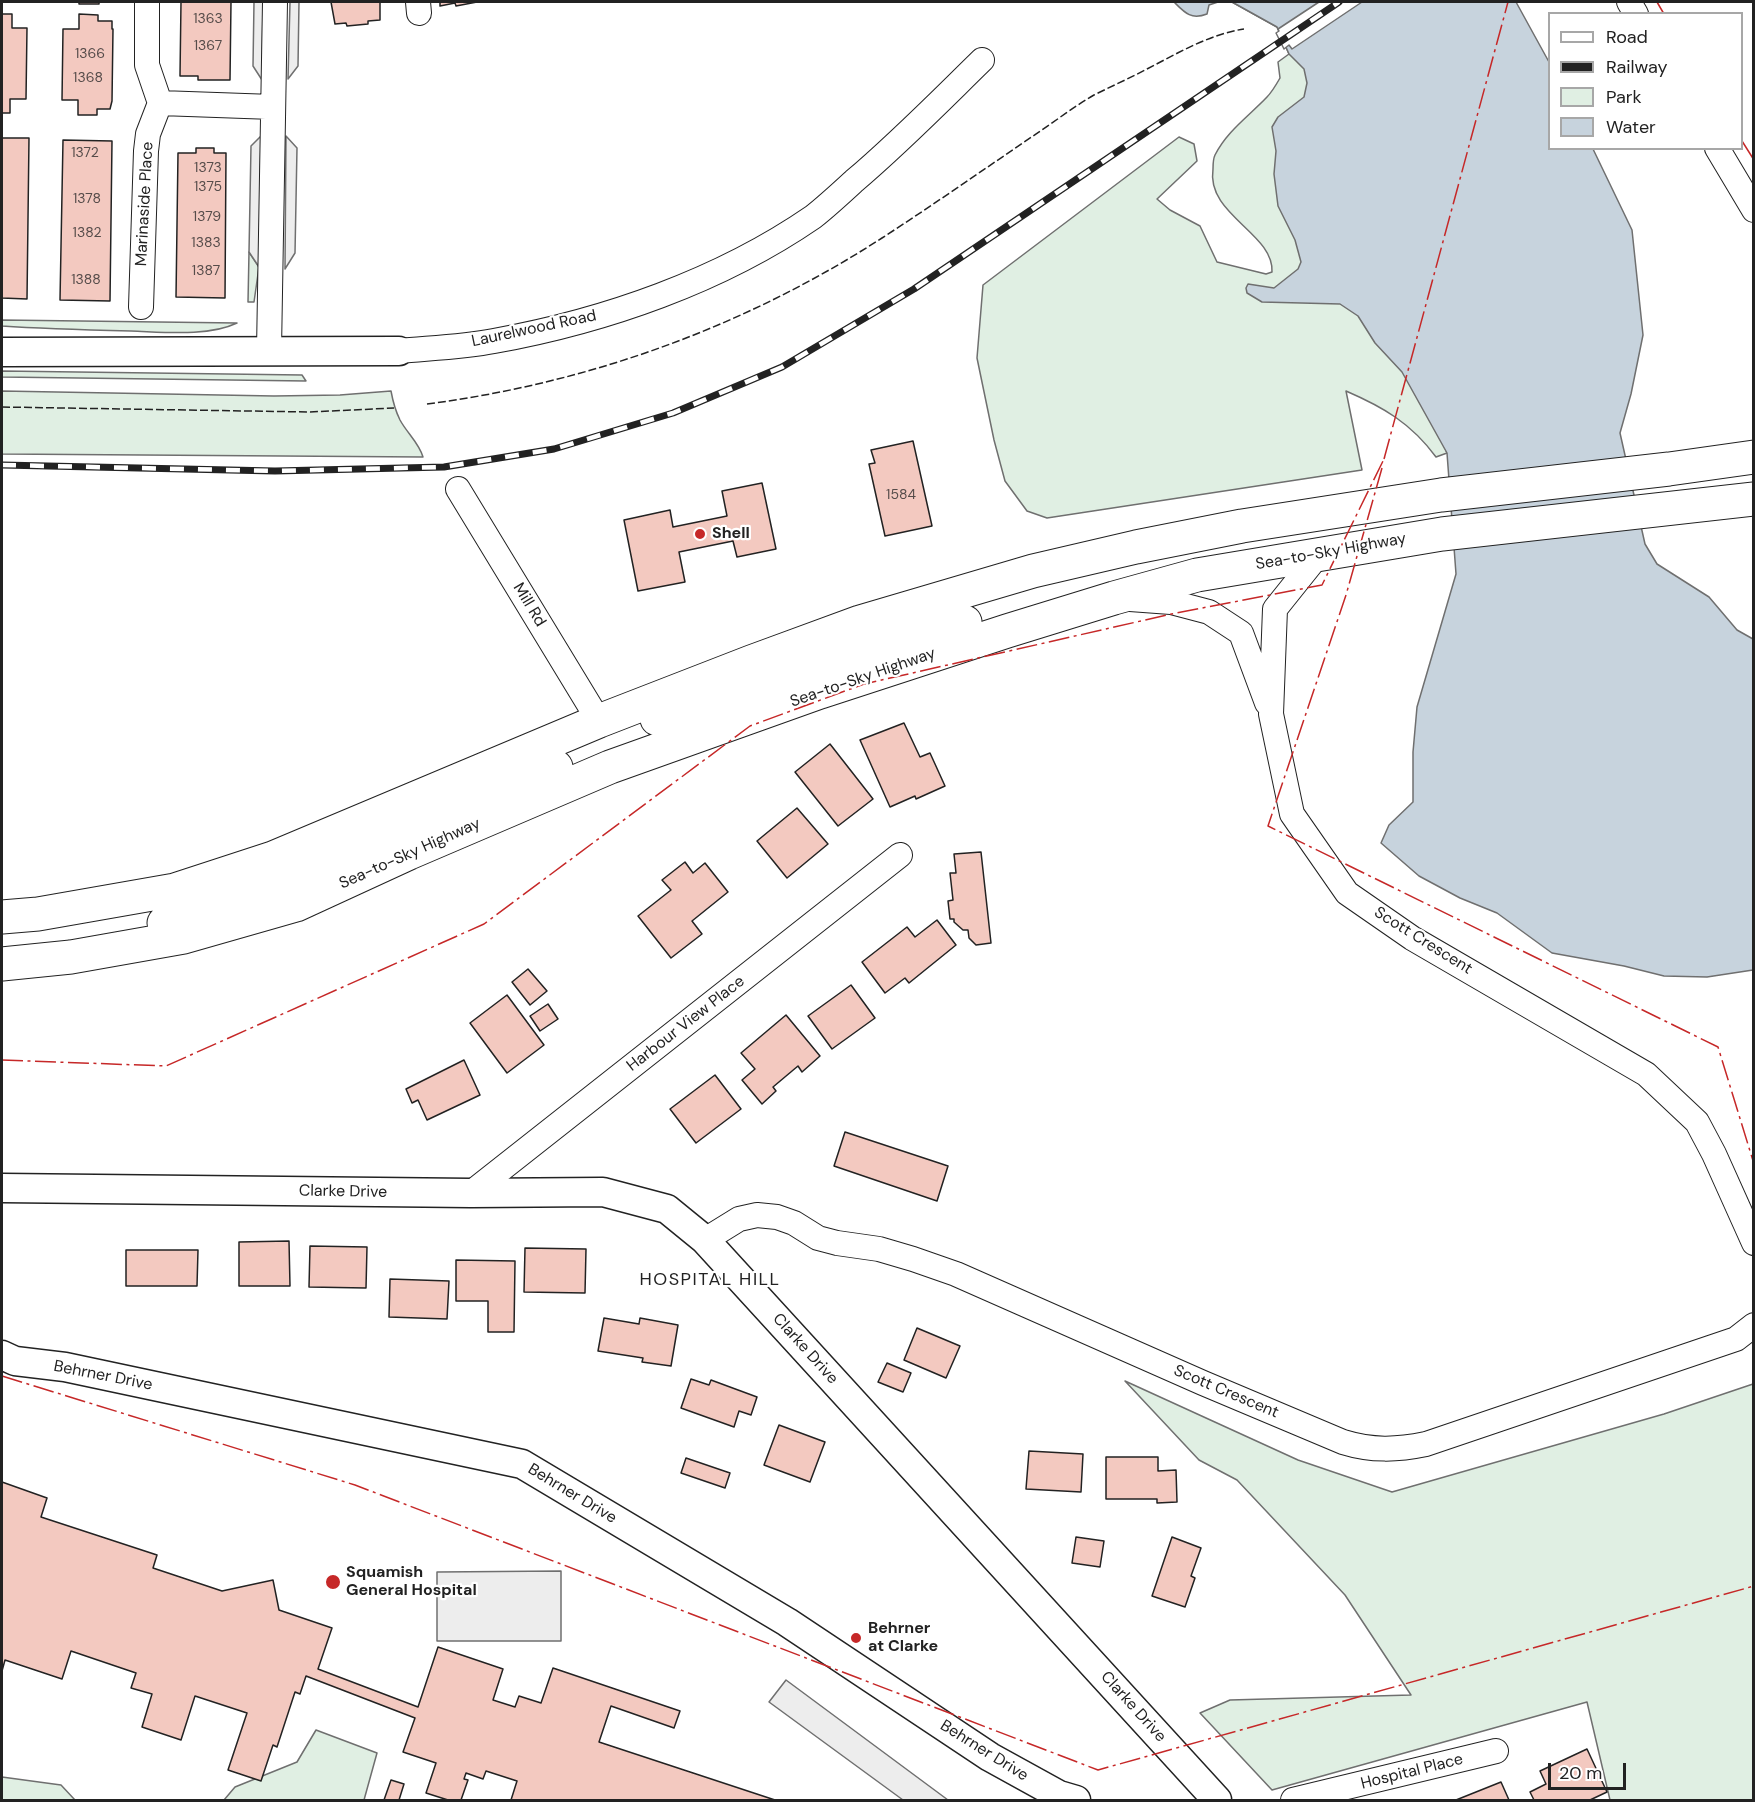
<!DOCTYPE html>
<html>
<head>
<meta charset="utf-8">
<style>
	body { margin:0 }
	#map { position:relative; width:1755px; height:1802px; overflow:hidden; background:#fff; font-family:"DM Sans",sans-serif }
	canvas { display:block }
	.frame { position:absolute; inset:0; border:3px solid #222; pointer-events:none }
	.legend { position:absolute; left:1548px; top:12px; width:195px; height:138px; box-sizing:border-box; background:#fff; border:2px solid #a7a7a7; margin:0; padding:8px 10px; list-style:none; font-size:18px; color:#222 }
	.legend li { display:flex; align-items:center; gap:12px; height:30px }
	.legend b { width:30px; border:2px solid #a7a7a7 }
	.scale { position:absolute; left:1548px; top:1763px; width:78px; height:27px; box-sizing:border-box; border:3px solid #222; border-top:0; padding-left:8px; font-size:18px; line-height:21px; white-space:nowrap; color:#222; -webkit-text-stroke:4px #fff; paint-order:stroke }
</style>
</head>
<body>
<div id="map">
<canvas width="1755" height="1802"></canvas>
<div class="frame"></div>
<ul class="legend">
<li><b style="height:8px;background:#fff"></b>Road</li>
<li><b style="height:8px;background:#222"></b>Railway</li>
<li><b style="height:16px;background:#e0efe3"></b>Park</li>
<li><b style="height:16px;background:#c7d3dd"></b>Water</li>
</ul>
<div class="scale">20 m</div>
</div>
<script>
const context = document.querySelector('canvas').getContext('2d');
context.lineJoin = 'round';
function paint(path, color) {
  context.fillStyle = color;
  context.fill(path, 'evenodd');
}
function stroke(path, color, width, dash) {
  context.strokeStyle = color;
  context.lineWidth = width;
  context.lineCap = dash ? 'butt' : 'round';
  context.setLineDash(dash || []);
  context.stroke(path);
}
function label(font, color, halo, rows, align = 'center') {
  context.font = font + ' "DM Sans",sans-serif';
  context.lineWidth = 4.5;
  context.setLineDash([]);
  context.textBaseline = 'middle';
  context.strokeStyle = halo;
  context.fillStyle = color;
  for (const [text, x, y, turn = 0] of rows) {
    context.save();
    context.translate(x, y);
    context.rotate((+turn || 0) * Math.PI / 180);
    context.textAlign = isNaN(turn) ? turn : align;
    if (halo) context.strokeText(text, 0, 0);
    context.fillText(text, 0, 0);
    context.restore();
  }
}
const green = new Path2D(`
	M 1232,2 L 1283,2 L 1447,453 L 1436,457 C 1411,423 1383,407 1346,391 L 1362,470 L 1047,518 L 1027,511 L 1005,481 L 994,440 L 977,358 L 983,285 L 1179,137 L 1194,144 L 1197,161 L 1157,199 L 1170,210 L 1200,226 L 1217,262 L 1266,274 L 1272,272 C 1274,233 1206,215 1213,169 C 1213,165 1213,159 1215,155 C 1227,131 1249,116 1267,97 C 1272,92 1276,85 1280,78 L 1278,62 L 1289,54 L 1277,27 Z
	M 249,252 L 259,267 L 254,302 L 248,302 Z
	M 2,320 L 237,323 C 208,337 163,332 131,331 C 88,330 45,329 2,326 Z
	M 2,371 L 302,375 L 306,381 L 2,377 Z
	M 2,391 L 274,396 L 340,395 L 391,391 C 393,402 395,410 400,420 C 407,433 419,443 423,457 L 2,454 Z
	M 1125,1381 L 1298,1460 L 1392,1492 L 1664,1414 L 1753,1384 L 1753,1800 L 1610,1800 L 1587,1702 L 1272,1790 L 1200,1713 L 1230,1700 L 1411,1695 L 1345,1595 L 1237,1480 L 1199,1460 Z
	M 316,1730 L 377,1753 L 364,1800 L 224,1800 L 235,1787 L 297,1762 Z
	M 2,1777 L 61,1785 L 75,1800 L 2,1800 Z`);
paint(green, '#e0efe3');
stroke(green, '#6f6f6f', 1.5);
const parking = new Path2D(`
	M 254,2 L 263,2 L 262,80 L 253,66 Z
	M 290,2 L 299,2 L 298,66 L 288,79 Z
	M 261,136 L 259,267 L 249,252 L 251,146 Z
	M 286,136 L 297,148 L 295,253 L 285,269 Z
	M 561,1571 L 561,1641 L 437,1641 L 437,1572 Z
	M 786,1680 L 948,1800 L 903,1800 L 769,1702 Z`);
paint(parking, '#ededed');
stroke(parking, '#6f6f6f', 1.5);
const water = new Path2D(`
	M 1174,2 L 1218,2 L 1209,5 L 1207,14 C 1191,20 1185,13 1174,2 Z
	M 1232,2 L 1516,2 L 1549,62 L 1550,148 L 1593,149 L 1632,230 L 1643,335 L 1631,394 L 1620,433 L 1645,544 L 1657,564 L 1709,597 L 1737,630 L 1753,639 L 1753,970 L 1707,977 L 1664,976 L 1624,966 L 1552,953 L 1497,913 L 1460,898 L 1419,876 L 1381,843 L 1389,825 L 1413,802 L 1413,752 L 1417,707 L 1456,574 L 1447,453 L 1402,372 L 1375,343 L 1358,316 L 1340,304 L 1262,302 L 1247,293 L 1246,288 L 1248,284 L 1274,288 L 1298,269 L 1301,262 L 1295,240 L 1278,206 L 1274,174 L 1276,151 L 1272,127 L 1278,117 L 1304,97 L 1307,83 L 1304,69 L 1289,54 L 1277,27 Z`);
paint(water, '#c7d3dd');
stroke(water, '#6f6f6f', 1.5);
const pier = new Path2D(`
	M 1319,2 L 1362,2 L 1292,49 L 1289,45 L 1284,49 L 1276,33 L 1279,31 L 1278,29 Z`);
paint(pier, '#fff');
stroke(pier, '#6f6f6f', 1.5);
const building = new Path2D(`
	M 79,2 L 99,2 L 99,4 L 79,4 Z
	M 181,2 L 231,2 L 230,80 L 198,80 L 198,76 L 180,76 Z
	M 331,2 L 381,2 L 380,3 L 380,20 L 368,21 L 368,24 L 347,26 L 346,23 L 335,24 Z
	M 440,2 L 477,2 L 456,6 L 455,3 L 440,6 Z
	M 2,14 L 12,14 L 12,28 L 27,28 L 26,99 L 10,99 L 10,113 L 2,113 Z
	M 79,14 L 98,15 L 98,21 L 112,21 L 112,29 L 113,29 L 112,101 L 110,109 L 97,109 L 97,115 L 78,115 L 78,100 L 62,100 L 63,29 L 79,29 Z
	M 2,138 L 29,138 L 27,299 L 2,298 Z
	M 63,140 L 112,141 L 110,301 L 60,300 Z
	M 196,148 L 214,148 L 214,153 L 226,153 L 225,298 L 176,297 L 178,153 L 196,153 Z
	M 913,441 L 932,526 L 885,536 L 869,464 L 875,463 L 871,450 Z
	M 762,483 L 776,549 L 737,557 L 733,541 L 679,552 L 685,582 L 638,591 L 624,520 L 670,510 L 673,527 L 727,516 L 722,491 Z
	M 904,723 L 920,757 L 930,753 L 945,786 L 916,799 L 915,796 L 890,807 L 860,740 Z
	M 830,744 L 873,799 L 838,826 L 795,772 Z
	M 797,808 L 828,844 L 787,878 L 757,841 Z
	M 981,852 L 991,943 L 976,945 L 969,938 L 968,930 L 963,930 L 954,922 L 954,919 L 950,919 L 948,901 L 953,900 L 950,873 L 956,873 L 954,854 Z
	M 685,862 L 693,873 L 705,863 L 728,892 L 692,921 L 702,934 L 671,958 L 638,916 L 671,890 L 662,880 Z
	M 937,920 L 956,945 L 909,983 L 905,978 L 885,993 L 862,962 L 907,927 L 915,937 Z
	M 528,969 L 547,991 L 530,1005 L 512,982 Z
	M 851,985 L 875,1018 L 832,1049 L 808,1016 Z
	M 507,995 L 544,1045 L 507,1073 L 470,1023 Z
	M 548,1004 L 558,1019 L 540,1031 L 530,1016 Z
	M 786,1015 L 820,1056 L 802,1072 L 798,1066 L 773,1087 L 776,1091 L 762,1104 L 742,1080 L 755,1069 L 741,1053 Z
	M 464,1060 L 480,1095 L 427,1120 L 418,1100 L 412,1103 L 406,1089 Z
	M 715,1075 L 741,1109 L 696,1143 L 670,1109 Z
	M 845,1132 L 948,1166 L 937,1201 L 834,1166 Z
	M 289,1241 L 290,1286 L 239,1286 L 239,1242 Z
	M 310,1246 L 367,1247 L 366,1288 L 309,1287 Z
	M 525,1248 L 586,1249 L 585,1293 L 524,1292 Z
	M 126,1250 L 198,1250 L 197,1286 L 126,1286 Z
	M 456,1260 L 515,1261 L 514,1332 L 488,1332 L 488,1301 L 456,1301 Z
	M 390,1279 L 449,1281 L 447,1319 L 389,1317 Z
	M 604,1318 L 639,1324 L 640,1318 L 678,1325 L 671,1366 L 642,1362 L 643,1358 L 598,1351 Z
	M 917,1328 L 960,1346 L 946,1378 L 904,1360 Z
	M 887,1363 L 911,1373 L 903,1392 L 878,1382 Z
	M 691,1379 L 709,1385 L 711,1380 L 757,1397 L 751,1415 L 739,1411 L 734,1427 L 681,1408 Z
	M 779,1425 L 825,1442 L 810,1482 L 764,1465 Z
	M 1029,1451 L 1083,1454 L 1081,1492 L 1026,1489 Z
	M 1106,1457 L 1158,1457 L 1158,1471 L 1176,1470 L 1177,1502 L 1157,1503 L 1157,1499 L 1106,1499 Z
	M 686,1458 L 730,1473 L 725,1488 L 681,1473 Z
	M 2,1482 L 47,1498 L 41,1517 L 157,1555 L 153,1568 L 222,1591 L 273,1580 L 279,1610 L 332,1628 L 318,1669 L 418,1707 L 438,1647 L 503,1669 L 493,1700 L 515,1707 L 519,1696 L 541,1703 L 553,1668 L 680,1711 L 674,1728 L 611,1706 L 599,1742 L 775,1800 L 511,1800 L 517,1781 L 486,1771 L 483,1779 L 466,1773 L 464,1779 L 468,1780 L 461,1800 L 448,1800 L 426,1793 L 436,1763 L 403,1752 L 415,1718 L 306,1676 L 300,1694 L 295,1692 L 277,1747 L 273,1745 L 261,1781 L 228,1770 L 247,1713 L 195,1696 L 181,1740 L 142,1727 L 152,1694 L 131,1688 L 136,1673 L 71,1651 L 62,1679 L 5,1660 L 2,1671 Z
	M 1076,1537 L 1104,1541 L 1100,1567 L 1072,1563 Z
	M 1172,1537 L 1201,1548 L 1191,1576 L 1195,1578 L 1185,1607 L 1152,1596 Z
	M 1587,1749 L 1607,1792 L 1590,1800 L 1534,1800 L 1530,1792 L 1546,1784 L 1540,1771 Z
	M 391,1780 L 404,1784 L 399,1800 L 384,1800 Z
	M 1501,1782 L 1509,1800 L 1456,1800 Z`);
paint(building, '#f3c9c0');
stroke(building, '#222', 1.5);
const minor = new Path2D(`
	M 147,2 L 147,65 L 160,103 L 273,107
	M 418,2 L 419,13
	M 1629,2 L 1636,14
	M 1717,148 L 1754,210
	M 141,307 L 146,151 L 148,134 L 160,103
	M 269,350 L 275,2
	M 399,351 C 431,348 463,347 494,341 C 605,321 720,281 813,217 C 827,206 841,193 854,181 C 899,143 940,101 982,60
	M 458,489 L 599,721
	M 1319,554 L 1275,609 L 1271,714 L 1292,814 L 1347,893 L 1412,938 L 1646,1074 L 1697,1122 L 1714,1154 L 1754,1243
	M 1130,599 L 1171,602 L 1209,612 L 1241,633 L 1267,703
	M 471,1193 L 900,855
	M 705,1240 L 739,1219 L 757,1215 L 777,1217 L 794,1223 L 818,1238 L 837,1243 L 879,1249 L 913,1259 L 956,1274 L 1203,1383 L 1343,1442 C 1372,1451 1397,1450 1426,1444 L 1736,1339 L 1754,1325
	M 1293,1800 L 1496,1751`);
const tertiary = new Path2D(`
	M 2,352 L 399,351
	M 2,1188 L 471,1193 L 603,1192 L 667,1209 L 705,1240 L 1217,1800
	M 2,1355 L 15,1361 L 65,1367 L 522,1464 L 787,1622 L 990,1757 L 1059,1795 L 1076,1800`);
const trunk = new Path2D(`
	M 657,719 C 761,690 861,651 965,622
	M 2,917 L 38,914 L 175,890 L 273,858 L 599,721 L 751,662 L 860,622 L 1033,571 L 1136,547 L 1242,526 L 1441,495 L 1669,469 L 1754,457
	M 164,923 L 194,910 L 259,888 L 556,767
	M 2,964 L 71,957 L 184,937 L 296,905 L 409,853 L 610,767 L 820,692 L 1007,631 L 1114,598 L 1197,575 L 1442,534 L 1754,499`);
stroke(minor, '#222', 26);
stroke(tertiary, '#222', 31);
stroke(trunk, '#222', 35);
stroke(minor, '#fff', 24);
stroke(tertiary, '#fff', 28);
stroke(trunk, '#fff', 33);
const rail = new Path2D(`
	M 2,465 L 275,471 L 444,467 L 554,449 L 673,413 L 782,367 L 914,289 L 1339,2`);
stroke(rail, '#222', 7);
stroke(rail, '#fff', 4.5, [14]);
stroke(new Path2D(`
	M 427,404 C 589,383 744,327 882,238 C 933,205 983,170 1033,136 C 1053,123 1073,107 1094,95 C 1112,86 1130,78 1147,69 C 1178,53 1210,34 1244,29
	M 2,407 L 310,412 L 394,408`), '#222', 1.5, [8, 3]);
stroke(new Path2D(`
	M 1657,2 L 1664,14
	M 1742,141 L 1754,160
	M 1384,459 L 1508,2
	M 1382,468 L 1346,595 L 1268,826 L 1718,1047 L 1754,1164
	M 2,1060 L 166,1066 L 484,924 L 750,726 L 864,684 L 1176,613 L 1322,585 L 1385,457
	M 2,1376 L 355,1485 L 1098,1770 L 1754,1586`), '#c62828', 1.5, [21, 4.5, 3, 4.5]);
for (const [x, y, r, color] of [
	[700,534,6,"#c62828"],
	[333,1582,8,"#c62828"],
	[856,1638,6,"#c62828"]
]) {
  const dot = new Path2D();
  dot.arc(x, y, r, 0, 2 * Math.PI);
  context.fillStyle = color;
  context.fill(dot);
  stroke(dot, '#fff', 2);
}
label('14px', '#564c4a', null, [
	["1363",208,19],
	["1367",208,46],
	["1366",90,54],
	["1368",88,78],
	["1372",85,153],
	["1373",208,168],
	["1375",208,187],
	["1378",87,199],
	["1379",207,217],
	["1382",87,233],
	["1383",206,243],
	["1387",206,271],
	["1388",86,280],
	["1584",901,495]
]);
label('16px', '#222', '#fff', [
	["Marinaside Place",145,204,-87],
	["Laurelwood Road",534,329,-12],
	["Sea-to-Sky Highway",1331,552,-10],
	["Mill Rd",529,605,59],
	["Sea-to-Sky Highway",863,678,-19],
	["Sea-to-Sky Highway",410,854,-24],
	["Scott Crescent",1423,941,32],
	["Harbour View Place",686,1024,-38],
	["Clarke Drive",343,1192,1],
	["Clarke Drive",805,1349,48],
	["Behrner Drive",103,1376,11],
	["Scott Crescent",1226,1392,23],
	["Behrner Drive",572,1494,31],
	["Clarke Drive",1133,1707,48],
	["Behrner Drive",984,1751,32],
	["Hospital Place",1412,1772,-14]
]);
label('bold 16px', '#222', '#fff', [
	["Shell",712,534],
	["Squamish",346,1573],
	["General Hospital",346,1591],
	["Behrner",868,1629],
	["at Clarke",868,1647]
], 'left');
context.letterSpacing = '1.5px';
label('18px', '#222', '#fff', [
	["HOSPITAL HILL",710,1280]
]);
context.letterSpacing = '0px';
</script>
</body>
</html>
